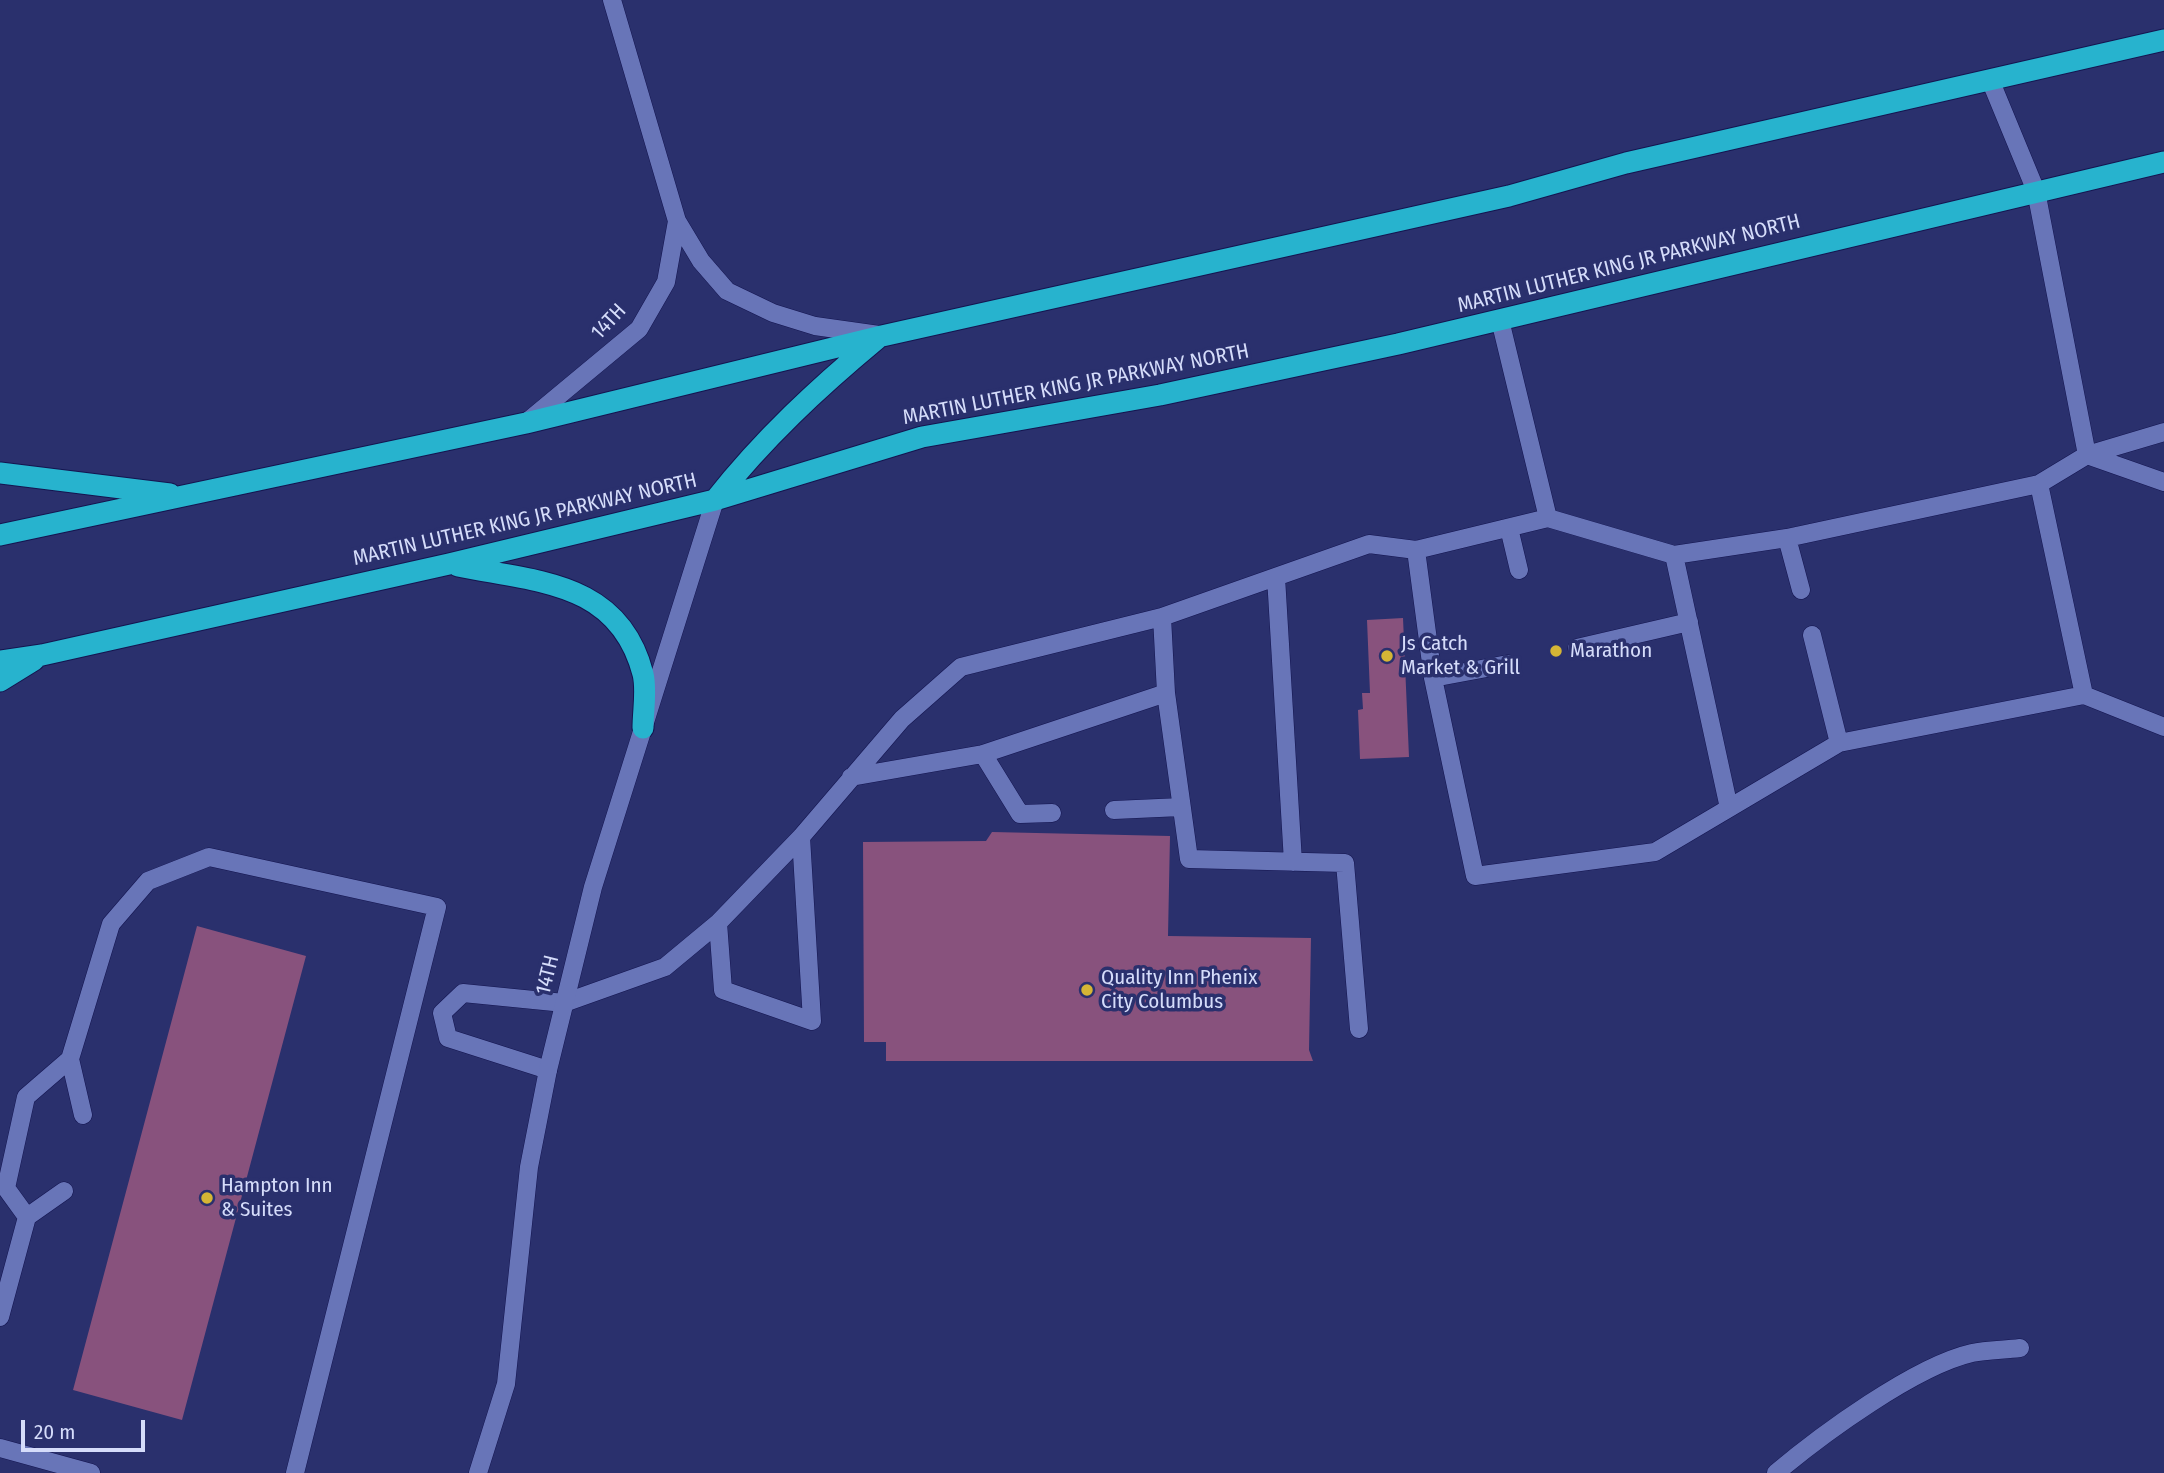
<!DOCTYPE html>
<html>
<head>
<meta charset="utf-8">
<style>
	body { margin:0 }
	#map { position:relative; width:2164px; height:1473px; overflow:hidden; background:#2a306d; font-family:"Fira Sans Condensed",sans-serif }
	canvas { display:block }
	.scale { position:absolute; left:21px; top:1420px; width:124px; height:32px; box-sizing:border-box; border:4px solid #d5dcfa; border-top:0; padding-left:9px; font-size:21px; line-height:24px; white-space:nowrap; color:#d5dcfa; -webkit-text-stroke:5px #2a306d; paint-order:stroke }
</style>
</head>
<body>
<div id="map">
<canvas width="2164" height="1473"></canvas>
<div class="scale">20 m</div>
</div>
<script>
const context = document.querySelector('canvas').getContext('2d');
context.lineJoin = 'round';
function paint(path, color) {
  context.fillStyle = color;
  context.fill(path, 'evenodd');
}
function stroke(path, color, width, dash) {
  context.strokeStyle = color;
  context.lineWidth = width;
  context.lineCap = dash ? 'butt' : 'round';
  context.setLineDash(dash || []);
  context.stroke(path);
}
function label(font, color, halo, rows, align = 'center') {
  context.font = font + ' "Fira Sans Condensed",sans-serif';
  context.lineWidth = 7;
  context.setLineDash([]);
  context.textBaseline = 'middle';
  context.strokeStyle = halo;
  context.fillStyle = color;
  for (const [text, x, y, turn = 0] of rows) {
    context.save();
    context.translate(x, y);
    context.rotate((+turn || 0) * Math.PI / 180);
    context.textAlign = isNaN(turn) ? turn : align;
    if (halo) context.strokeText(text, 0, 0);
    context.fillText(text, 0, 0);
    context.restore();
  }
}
paint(new Path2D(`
	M 1403,618 L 1409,757 L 1360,759 L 1358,710 L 1363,709 L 1362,693 L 1370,693 L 1367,620 Z
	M 992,832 L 1170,836 L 1168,936 L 1311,938 L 1309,1050 L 1313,1061 L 886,1061 L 886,1042 L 864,1042 L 863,842 L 986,841 Z
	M 197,926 L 306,956 L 182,1420 L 73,1390 Z`), '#88527d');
const lane = new Path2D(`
	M 1500,320 L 1548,518 L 1674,555 L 1787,538 L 2039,484 L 2087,455 L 2036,191 L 1991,82
	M 2087,455 L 2164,482
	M 2087,455 L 2164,432
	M 2039,484 L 2084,695
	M 1509,528 L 1519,570
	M 1787,538 L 1801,590
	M 1416,550 L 1433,678 L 1475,876 L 1655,852 L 1839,743 L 2084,695 L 2164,727
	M 1674,555 L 1729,808
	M 1276,577 L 1293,862
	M 1812,635 L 1839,743
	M 1577,648 L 1689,622
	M 1433,678 L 1508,664
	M 1166,693 L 1189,859 L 1345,863 L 1359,1029
	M 983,754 L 1020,814 L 1052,813
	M 851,777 L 983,754 L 1166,693 L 1162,617
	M 1114,810 L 1181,807
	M 718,923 L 723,990 L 812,1021 L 801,837
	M 442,1013 L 463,993 L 564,1003 L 665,967 L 718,923 L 801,837 L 902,719 L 961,667 L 1162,617 L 1369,544 L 1416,550 L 1548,518
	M 442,1013 L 448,1038 L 548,1070
	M 83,1115 L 70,1059 L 111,924 L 148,881 L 209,857 L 437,907 L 295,1473
	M 27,1217 L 6,1188 L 26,1097 L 70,1059
	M 0,1317 L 27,1217 L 64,1191
	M 0,1448 L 91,1473
	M 1776,1473 C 1821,1435 1915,1366 1972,1353 C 1987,1350 2004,1350 2020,1348`);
const secondary = new Path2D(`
	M 612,0 L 677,221 L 701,261 L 727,291 L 773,313 L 815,326 L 879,335
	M 527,422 L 639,329 L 666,282 L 677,221
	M 478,1473 L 506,1384 L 529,1167 L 548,1070 L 593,887 L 715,500`);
const highway = new Path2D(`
	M 0,473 L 170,494
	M 715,500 C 763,439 818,388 877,339
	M 0,535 L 526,423 L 882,336 L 1509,196 L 1626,163 L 2164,40
	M 458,566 C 537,582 619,581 643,674 C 647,690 643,711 643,728
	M 0,661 L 42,655 L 449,564 L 715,500 L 922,437 L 1160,395 L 1398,344 L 2164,162
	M 0,681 L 34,660`);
stroke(lane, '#141550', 19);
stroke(secondary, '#141550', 19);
stroke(highway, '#141550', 23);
stroke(lane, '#6875b8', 18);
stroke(secondary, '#6875b8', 18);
stroke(highway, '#27b3ce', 21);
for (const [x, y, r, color] of [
	[1556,651,7,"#d5b535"],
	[1387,656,7,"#d5b535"],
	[1087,990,7,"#d5b535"],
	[207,1198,7,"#d5b535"]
]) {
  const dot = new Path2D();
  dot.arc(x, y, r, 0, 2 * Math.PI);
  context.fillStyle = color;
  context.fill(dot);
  stroke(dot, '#2a306d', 2.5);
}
label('21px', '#d5dcfa', '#2a306d', [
	["MARTIN LUTHER KING JR PARKWAY NORTH",1629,264,-14],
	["14TH",609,322,-47],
	["MARTIN LUTHER KING JR PARKWAY NORTH",1076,385,-11],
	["MARTIN LUTHER KING JR PARKWAY NORTH",525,520,-13],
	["14TH",548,975,-76]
]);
label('21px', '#d5dcfa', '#2a306d', [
	["Js Catch",1401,644],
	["Market & Grill",1401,668],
	["Marathon",1570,651],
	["Quality Inn Phenix",1101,978],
	["City Columbus",1101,1002],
	["Hampton Inn",221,1186],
	["& Suites",221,1210]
], 'left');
</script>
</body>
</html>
